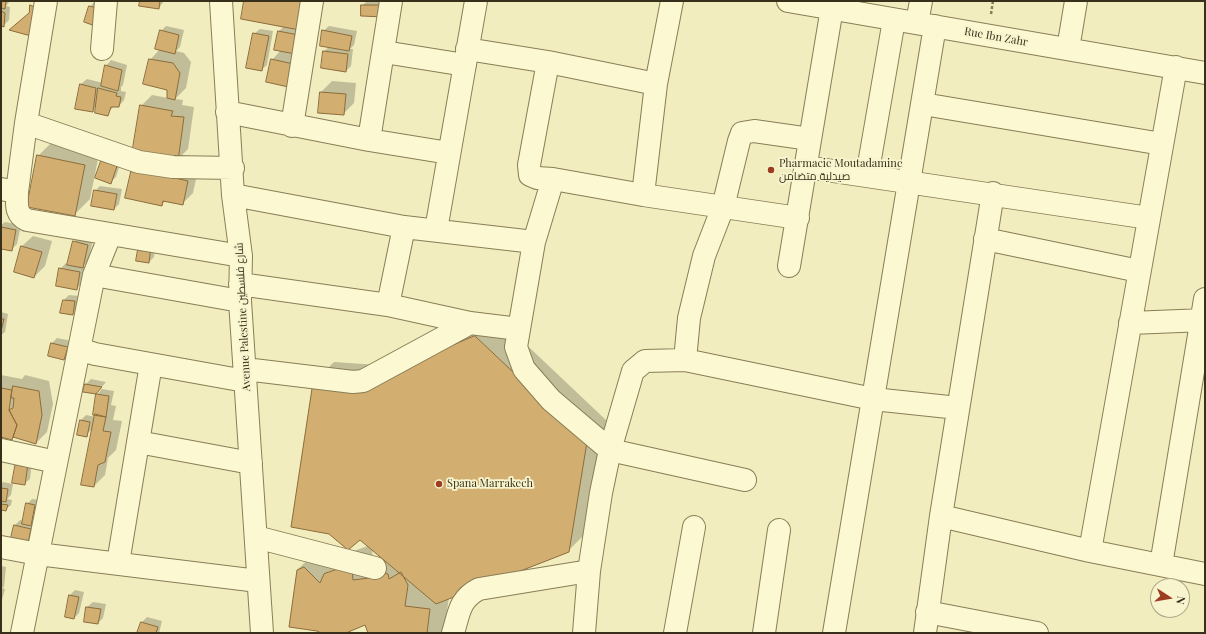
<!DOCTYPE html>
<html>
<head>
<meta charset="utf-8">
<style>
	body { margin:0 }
	#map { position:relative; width:1206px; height:634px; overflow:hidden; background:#f1edbe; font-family:"Playfair Display",serif }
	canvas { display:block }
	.frame { position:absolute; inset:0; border:2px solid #39301b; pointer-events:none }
	.north { position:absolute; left:1150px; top:578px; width:40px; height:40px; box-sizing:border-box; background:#f8f5ce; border:1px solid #aca686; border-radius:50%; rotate:102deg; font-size:11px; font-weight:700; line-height:16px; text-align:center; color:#39301b }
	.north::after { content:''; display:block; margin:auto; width:14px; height:18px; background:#9e3c22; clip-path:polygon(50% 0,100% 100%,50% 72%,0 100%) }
</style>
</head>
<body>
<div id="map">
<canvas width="1206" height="634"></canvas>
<div class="frame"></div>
<div class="north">N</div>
</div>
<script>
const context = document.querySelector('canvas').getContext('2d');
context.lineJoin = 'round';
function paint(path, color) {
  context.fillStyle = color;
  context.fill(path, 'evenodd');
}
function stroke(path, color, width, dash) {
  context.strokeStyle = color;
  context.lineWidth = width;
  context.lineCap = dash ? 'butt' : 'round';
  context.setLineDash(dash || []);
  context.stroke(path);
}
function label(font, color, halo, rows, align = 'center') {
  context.font = font + ' "Playfair Display",Cairo,serif';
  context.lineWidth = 3.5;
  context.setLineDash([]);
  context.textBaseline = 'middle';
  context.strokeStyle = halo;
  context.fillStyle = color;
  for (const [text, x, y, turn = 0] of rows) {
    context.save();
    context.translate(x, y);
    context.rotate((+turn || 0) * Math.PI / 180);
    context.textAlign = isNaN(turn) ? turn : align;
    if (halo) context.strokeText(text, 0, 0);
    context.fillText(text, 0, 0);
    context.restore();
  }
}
paint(new Path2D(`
	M 1,1 L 10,1 L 6,6 L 10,7 L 9,20 L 4,25 L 1,25 Z
	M 95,1 L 103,20 L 90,7 Z
	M 141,1 L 164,1 L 159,8 Z
	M 245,1 L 323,1 L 304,76 L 272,60 L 281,50 L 279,31 L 284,26 Z
	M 367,1 L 389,1 L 388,10 L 362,6 Z
	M 166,26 L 184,30 L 180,47 L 176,51 L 184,53 L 191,62 L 186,88 L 175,99 L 183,100 L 182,105 L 194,107 L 188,149 L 177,160 L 141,106 L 152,95 L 168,98 L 168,89 L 150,60 L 160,49 L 161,31 Z
	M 329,26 L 357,31 L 354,45 L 350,49 L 353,49 L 351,66 L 346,71 L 324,51 L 329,47 L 323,31 Z
	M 260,29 L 273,31 L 267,65 L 261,70 L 254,34 Z
	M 111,60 L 127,65 L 123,85 L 121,87 L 121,91 L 126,92 L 124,100 L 119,106 L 114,106 L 107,114 L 97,106 L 92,111 L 81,84 L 87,79 L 103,83 L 106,66 Z
	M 332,81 L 356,83 L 354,103 L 343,114 L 321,92 Z
	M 54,140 L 100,149 L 90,199 L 74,215 L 38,156 Z
	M 107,156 L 121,161 L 116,177 L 110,182 L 96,178 L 102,161 Z
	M 133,169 L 198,170 L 193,193 L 182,204 L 166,201 L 161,205 Z
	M 100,186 L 122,189 L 119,204 L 114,209 L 95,191 Z
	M 5,222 L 21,225 L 17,244 L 12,249 L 1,248 L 1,225 Z
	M 33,236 L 52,241 L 45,266 L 34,277 L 22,246 Z
	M 79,237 L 93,240 L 88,262 L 83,266 L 85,267 L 82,283 L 77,288 L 60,269 L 66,263 L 68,264 L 74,242 Z
	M 156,240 L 154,257 L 149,262 L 137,260 Z
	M 69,295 L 80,296 L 78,308 L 72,314 L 64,300 Z
	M 1,312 L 8,314 L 5,332 L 1,335 Z
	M 496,316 L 607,421 L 589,530 L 568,551 L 449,597 L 444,633 L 369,633 L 366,624 L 346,633 L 323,633 L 297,570 L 318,550 L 345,554 L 368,546 L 314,382 L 334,362 L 379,365 ZM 372,549 L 384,559 L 373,560 Z
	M 57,338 L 72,341 L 69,353 L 64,359 L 52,343 Z
	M 1,375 L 22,379 L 25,375 L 49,381 L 53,404 L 47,432 L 36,443 L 14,436 L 12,439 L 1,435 Z
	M 91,379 L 106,382 L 101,388 L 84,391 L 86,384 Z
	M 102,389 L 114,391 L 111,405 L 116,406 L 113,420 L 122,421 L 116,450 L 108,458 L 105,475 L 94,486 L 93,428 L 86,435 L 78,434 L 81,420 L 86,415 L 96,417 L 97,395 Z
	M 33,452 L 30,479 L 24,484 L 14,483 Z
	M 3,482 L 13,484 L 11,495 L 7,499 L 12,500 L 11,505 L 5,510 L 1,509 L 1,484 Z
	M 32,499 L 40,500 L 36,519 L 33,523 L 36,524 L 32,542 L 27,547 L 15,525 L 20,520 L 23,521 L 27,504 Z
	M 1,566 L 6,567 L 4,587 L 2,588 L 5,589 L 1,604 Z
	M 75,590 L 84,592 L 79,613 L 74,618 L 66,616 L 70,595 Z
	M 93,602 L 106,604 L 103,618 L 98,623 L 87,607 Z
	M 147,617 L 162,621 L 159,633 L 138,633 L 142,622 Z`), '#0003');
const building = new Path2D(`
	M 1,1 L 6,1 L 5,9 L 1,8 Z
	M 140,1 L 160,1 L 159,9 L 139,6 Z
	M 244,1 L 311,1 L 305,31 L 241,19 Z
	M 30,5 L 37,8 L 31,36 L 9,30 L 29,13 Z
	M 361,5 L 384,5 L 384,17 L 361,16 Z
	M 89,6 L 101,9 L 98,27 L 84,22 Z
	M 1,11 L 5,13 L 4,27 L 1,26 Z
	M 160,30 L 179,35 L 175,54 L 155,49 Z
	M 322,30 L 352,36 L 349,51 L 320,46 Z
	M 278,31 L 304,36 L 301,55 L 274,50 Z
	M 253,33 L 269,36 L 262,71 L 246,68 Z
	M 323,51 L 348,54 L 346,72 L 321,68 Z
	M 149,59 L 173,63 L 180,73 L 175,100 L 167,98 L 167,90 L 143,84 Z
	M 271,59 L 298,65 L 293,88 L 266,82 Z
	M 105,65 L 122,70 L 118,91 L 101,86 Z
	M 80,84 L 96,88 L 93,112 L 75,109 Z
	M 98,88 L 117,93 L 116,96 L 121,97 L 119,107 L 111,107 L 108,116 L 95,113 Z
	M 320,92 L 346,94 L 344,115 L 318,113 Z
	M 140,105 L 173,111 L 171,116 L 184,117 L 178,161 L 132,154 Z
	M 37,155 L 85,165 L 75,216 L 27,207 Z
	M 101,161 L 117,166 L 111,184 L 95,178 Z
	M 132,168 L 188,181 L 183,205 L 163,201 L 162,206 L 125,198 Z
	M 94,190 L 117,194 L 114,210 L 91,206 Z
	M 1,227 L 16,230 L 12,251 L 1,249 Z
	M 73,241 L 88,245 L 83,268 L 67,265 Z
	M 139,244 L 151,245 L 149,263 L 136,261 Z
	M 21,246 L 42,252 L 34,278 L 14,272 Z
	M 59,268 L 80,272 L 77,290 L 56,286 Z
	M 63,300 L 75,301 L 73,315 L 60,313 Z
	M 1,319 L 4,319 L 1,331 Z
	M 475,336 L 587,442 L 569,552 L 436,604 L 360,540 L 348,550 L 329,534 L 291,527 L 313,382 L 358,385 Z
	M 51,343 L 68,347 L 64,360 L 48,356 Z
	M 85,384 L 102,387 L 96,394 L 83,392 Z
	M 13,386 L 39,391 L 42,415 L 36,444 L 13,437 L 17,425 L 9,410 L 13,408 L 14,398 L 11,398 Z
	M 1,388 L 12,390 L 9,410 L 17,425 L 12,440 L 1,437 Z
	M 96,394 L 109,396 L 106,417 L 93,415 Z
	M 95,414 L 106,417 L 103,431 L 111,432 L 105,462 L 98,465 L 94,487 L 81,485 Z
	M 80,420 L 90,422 L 87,437 L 77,435 Z
	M 17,456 L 29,457 L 25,485 L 12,483 Z
	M 1,488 L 8,489 L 6,502 L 1,501 Z
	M 26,503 L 35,505 L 31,526 L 22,524 Z
	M 1,504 L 8,505 L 6,511 L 1,510 Z
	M 14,525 L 31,529 L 27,548 L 11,538 Z
	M 347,566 L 352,567 L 353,580 L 369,578 L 371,570 L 388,574 L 389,579 L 401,572 L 408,585 L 405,606 L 430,609 L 427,633 L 368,633 L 365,625 L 346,633 L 321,633 L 317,631 L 289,627 L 297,570 L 304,567 L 320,583 L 324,574 Z
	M 69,595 L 79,597 L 74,619 L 65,617 Z
	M 86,607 L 101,609 L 98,624 L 84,622 Z
	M 141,622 L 158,627 L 156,633 L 137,633 Z`);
paint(building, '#d2af71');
stroke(building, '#8b6c3a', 1);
const minor = new Path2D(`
	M 221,1 L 233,195 L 241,256 L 240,301 L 262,633
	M 788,1 L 1205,73
	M 917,23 L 921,1
	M 102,49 L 106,1
	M 467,49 L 548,62 L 529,165 L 530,175 L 537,178 L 553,179 L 643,195 L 798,218
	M 1068,49 L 1076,1
	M 384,52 L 465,65
	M 548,62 L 656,84
	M 923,104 L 1162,144
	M 227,112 L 369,140 L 449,153
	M 26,123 L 139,162 L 173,167 L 233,168
	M 292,126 L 312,1
	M 369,140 L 391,1
	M 806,167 L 1149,218
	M 867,176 L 894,20
	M 553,179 L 534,242 L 516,347 L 524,369 L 551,400 L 610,450 L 745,480
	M 1,189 L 17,192 C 17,205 15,214 27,220 L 241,256
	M 17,192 L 26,123 L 46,1
	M 233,195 L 404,227 L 534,242
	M 643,195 L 656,84 L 672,1
	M 436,230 L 476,1
	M 985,239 L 1139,271
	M 789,266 L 832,8
	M 94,275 L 240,301
	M 240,284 L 388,305 L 470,323 L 519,329
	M 388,305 L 404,227
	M 1130,323 L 1205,320
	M 79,349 L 95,354 L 245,381
	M 685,360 L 873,399 L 958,408
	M 245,369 L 353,382 L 363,381 L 470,323
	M 138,442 L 251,463
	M 1,450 L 56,462
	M 941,516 L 1090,551 L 1205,574
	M 256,537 L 375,568
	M 1,547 L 38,554 L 258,581
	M 1090,551 L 1176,67
	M 118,563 L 151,364
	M 1161,565 L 1205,299
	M 927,612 L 1037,633
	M 22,633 L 94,275 L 110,235
	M 453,633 C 459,614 459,599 479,589 L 589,571
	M 584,633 L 589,571 L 601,493 L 610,450 L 633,371 L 645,361 L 685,360 L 689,318 L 704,256 L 723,207 L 739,141 L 742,133 L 754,131 L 810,139
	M 675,633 L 694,527
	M 764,633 L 779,530
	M 834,633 L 935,26
	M 925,633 L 941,516 L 993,193`);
stroke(minor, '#8a7d56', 24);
stroke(new Path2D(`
	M 991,14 L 993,1`), '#8a7d56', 2.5, [3, 2]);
stroke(minor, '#fbf8d2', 22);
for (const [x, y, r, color] of [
	[771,170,4,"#9e3c22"],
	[439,484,4,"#9e3c22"]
]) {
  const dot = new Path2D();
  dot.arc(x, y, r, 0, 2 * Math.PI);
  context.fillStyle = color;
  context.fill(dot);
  stroke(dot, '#f8f5ce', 1.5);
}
label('11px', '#39301b', '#f8f5ce', [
	["Rue Ibn Zahr",996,37,10],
	["Avenue Palestine شارع فلسطين",243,317,-93]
]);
label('11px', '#39301b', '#f8f5ce', [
	["Pharmacie Moutadamine",779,164],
	["صيدلية متضامن",779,177],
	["Spana Marrakech",447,484]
], 'left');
</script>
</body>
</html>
